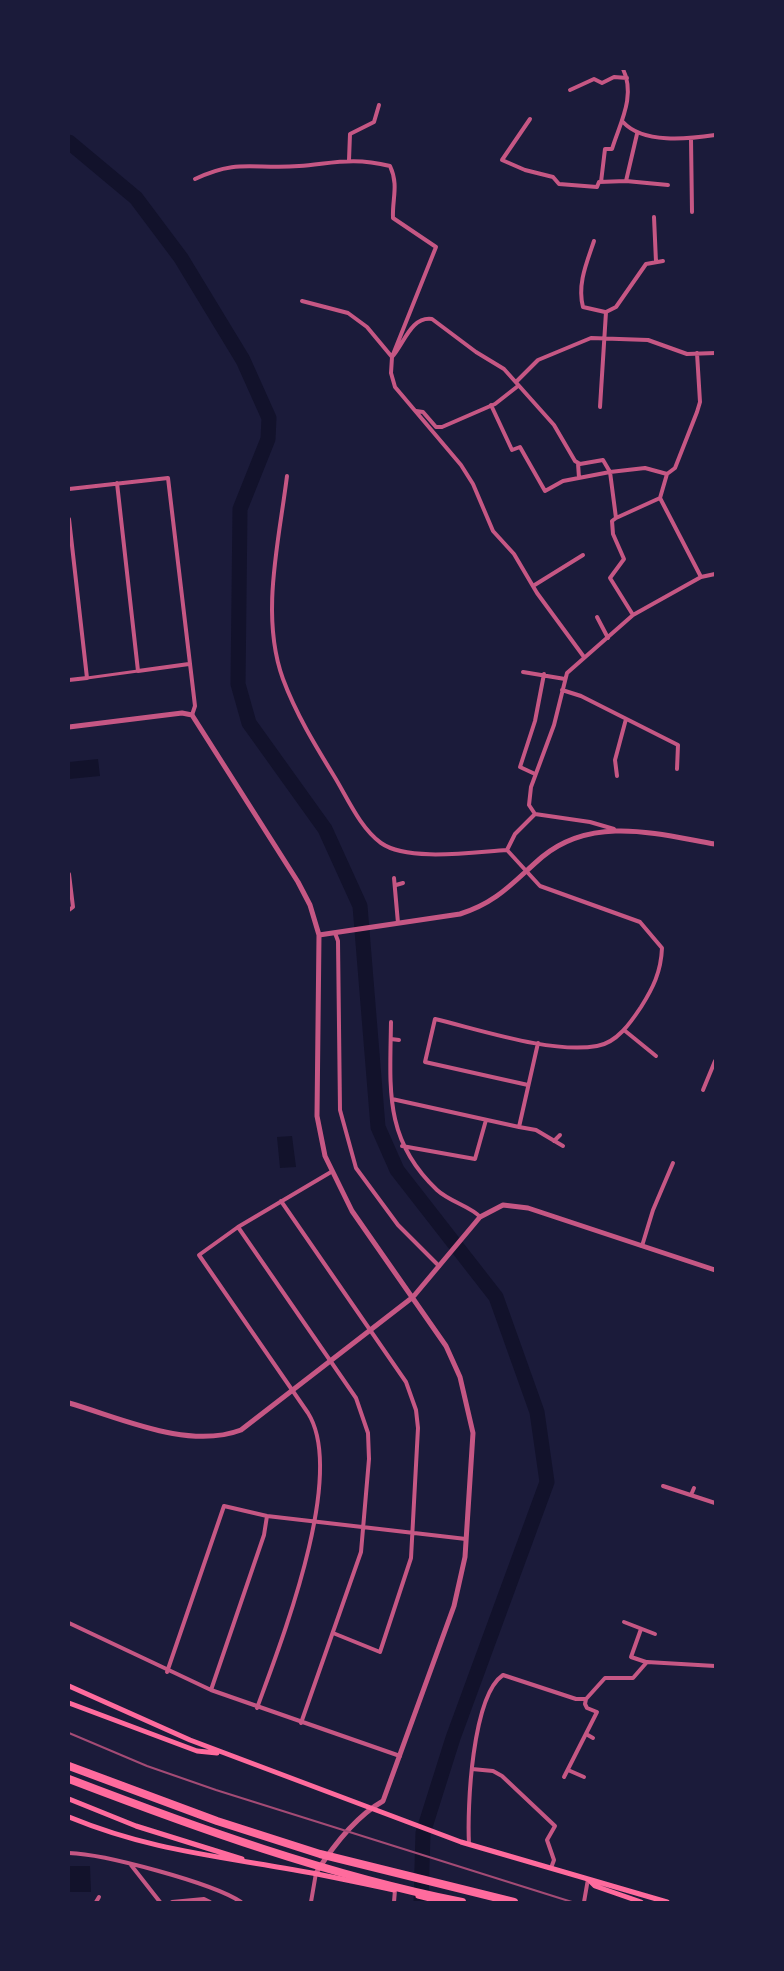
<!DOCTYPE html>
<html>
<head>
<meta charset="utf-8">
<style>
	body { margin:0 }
	#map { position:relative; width:784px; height:1971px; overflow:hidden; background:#1b1b3a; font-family:"Alegreya Sans",sans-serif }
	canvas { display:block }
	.frame { position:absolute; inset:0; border:70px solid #1b1b3a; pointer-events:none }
</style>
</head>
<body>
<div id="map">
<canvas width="784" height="1971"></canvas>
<div class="frame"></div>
</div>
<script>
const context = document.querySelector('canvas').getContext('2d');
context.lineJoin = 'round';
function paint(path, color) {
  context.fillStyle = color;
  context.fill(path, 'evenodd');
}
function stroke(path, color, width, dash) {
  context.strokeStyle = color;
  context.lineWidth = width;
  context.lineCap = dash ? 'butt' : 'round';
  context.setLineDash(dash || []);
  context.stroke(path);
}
paint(new Path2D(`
	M 98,759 L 100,776 L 69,779 L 69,762 Z
	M 292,1136 L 296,1167 L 280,1168 L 277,1137 Z
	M 69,1866 L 90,1866 L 91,1892 L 69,1892 Z`), '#12122b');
stroke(new Path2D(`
	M 69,142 L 136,198 L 181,258 L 243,360 L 269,418 L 268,439 L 240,509 L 238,684 L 249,723 L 325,829 L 360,906 L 378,1127 L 397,1170 L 496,1297 L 537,1412 L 547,1482 L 453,1738 L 423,1833 L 421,1902`), '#12122b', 15);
stroke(new Path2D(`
	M 87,678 L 138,671`), '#c65784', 3);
stroke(new Path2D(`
	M 570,90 L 594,79 L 602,83 L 614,77 L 627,78
	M 530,119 L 502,160 L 525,170 L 553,177 L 559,184 L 597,187 L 599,182 L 626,181 L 668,185
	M 623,122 C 643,144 688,139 715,135
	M 691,139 L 692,212
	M 349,160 L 350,134 L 374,122 L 379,105
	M 195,179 C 239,158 255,170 299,166 C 335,163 353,157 390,166 C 399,185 392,199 393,218 L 436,247 L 392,357 L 391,373 L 395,387 L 461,465 L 473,484 L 493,531 L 514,554 L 537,593 L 584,657
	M 626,181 L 637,134
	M 601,182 L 605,149 L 612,149 C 620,123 636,96 623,69
	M 654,217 L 656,262
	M 594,241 C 587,262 577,284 583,307 L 605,312
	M 302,301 L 348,313 L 367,327 L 392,357 C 404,344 411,316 432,319 L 476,352 L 504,369 L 554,425 L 575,461 L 580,464 L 603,460 L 610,472 L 645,468 L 667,474 L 660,498 L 701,577 L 715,574
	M 516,382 L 538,360 L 591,338 L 648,340 L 687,354 L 715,353
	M 491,405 L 512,450 L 520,447 L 545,491 L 563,481 L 610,472 L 616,518 L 612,521 L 613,534 L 624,559 L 610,578 L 633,615
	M 600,407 L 606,312 L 616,307 L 646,264 L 663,261
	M 416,411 L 423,412 L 436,427 L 442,427 L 495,404 L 518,386
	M 578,463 L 579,478
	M 667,474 L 675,468 L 697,412 L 700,402 L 697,353
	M 287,476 C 279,541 260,616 283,679 C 296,714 315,745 334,776 C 347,797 360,828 381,843 C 408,862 474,852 507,850
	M 117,483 L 138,671 L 189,664
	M 69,489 L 168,478 L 195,706 L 192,715
	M 616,518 L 660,498
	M 69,519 L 87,678 L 69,680
	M 533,586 L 583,555
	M 597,617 L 608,638
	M 523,672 L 565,679
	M 562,690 L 581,696 L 678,745 L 677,769
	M 535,774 L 520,767 L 535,721 L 544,674
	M 617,776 L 615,760 L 626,719
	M 535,814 L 529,805 L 531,787 L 554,725 L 567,673 L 633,615 L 701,577
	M 69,874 L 73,907 L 69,910
	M 394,878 L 398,923
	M 396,885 L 403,883
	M 335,933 L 338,941 L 340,1110 L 356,1168 L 398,1225 L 439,1266
	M 391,1022 C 390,1090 384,1140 437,1190 C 450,1202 472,1207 480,1217
	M 624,1030 L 656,1056
	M 391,1039 L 399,1040
	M 528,1085 L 425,1062 L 435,1019 C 481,1030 552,1054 597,1046 C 617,1043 631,1022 641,1007 C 653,988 661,972 662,948 L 640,922 L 540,886 L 507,850 L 515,834 L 535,814 L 590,822 L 614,829
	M 703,1090 L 715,1061
	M 392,1099 L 519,1127 L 538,1043
	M 519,1127 L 536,1130 L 563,1146
	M 554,1141 L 560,1135
	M 402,1146 L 475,1159 L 486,1120
	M 281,1201 L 406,1382 L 416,1410 L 418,1428 L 411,1558 L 380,1652 L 333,1633
	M 238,1227 L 356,1398 L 368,1433 L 369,1459 L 361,1552 L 301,1723
	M 642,1246 L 653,1210 L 673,1163
	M 663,1486 L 715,1503
	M 691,1495 L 694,1488
	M 624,1622 L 655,1634
	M 69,1623 L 211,1690 L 400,1756
	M 641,1629 L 631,1657 L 646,1662
	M 167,1672 L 224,1506 L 267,1516 L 466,1539
	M 211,1690 L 264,1535 L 267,1516
	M 257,1708 C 281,1642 347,1475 308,1413 L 199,1255 L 238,1227 L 331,1172
	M 586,1734 L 593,1738
	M 472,1769 L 493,1771 L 502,1776 L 555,1826 L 547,1840 L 554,1860 L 551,1868
	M 568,1770 L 584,1777
	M 564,1777 L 597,1712 L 587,1708 L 585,1704 L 586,1699
	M 469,1844 C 467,1808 472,1696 503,1675 L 576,1699 L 586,1699 L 605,1678 L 633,1678 L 647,1662 L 715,1666
	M 69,1853 C 104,1854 213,1883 241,1902
	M 131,1865 L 160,1902
	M 96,1902 L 99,1897
	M 172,1902 L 204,1899 L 210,1902
	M 311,1902 L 316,1873
	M 394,1902 L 395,1890
	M 584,1902 L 588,1879`), '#c65784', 4);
stroke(new Path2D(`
	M 69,727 L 182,713 L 192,715 L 298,882 L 310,905 L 319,935 L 317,1116 L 325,1156 L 352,1211 L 446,1346 L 460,1377 L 473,1433 L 465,1557 L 454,1606 L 383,1801 C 355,1817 333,1846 316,1873
	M 319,935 L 460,914 C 498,902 513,882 542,857 C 593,815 657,834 715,844
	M 69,1403 C 121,1418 188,1450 241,1430 L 413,1297 L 480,1217 L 503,1205 L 528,1208 L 715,1270`), '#c65784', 5);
stroke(new Path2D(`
	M 69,1686 L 190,1740 L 461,1842 L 667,1902
	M 69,1703 L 197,1751 L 217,1753
	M 69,1799 L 136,1826 L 242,1859
	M 69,1817 C 142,1847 201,1854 277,1867 C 317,1873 355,1882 394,1890
	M 589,1880 L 595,1886 L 641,1902
	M 418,1896 L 442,1902`), '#ff6b9d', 5);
stroke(new Path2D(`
	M 69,1766 L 217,1821 L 320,1854 L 514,1902
	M 69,1779 C 197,1828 327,1875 462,1902`), '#ff6b9d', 8);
stroke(new Path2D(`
	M 69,1733 L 147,1766 L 216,1790 L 572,1902`), '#a44b75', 2);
</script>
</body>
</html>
